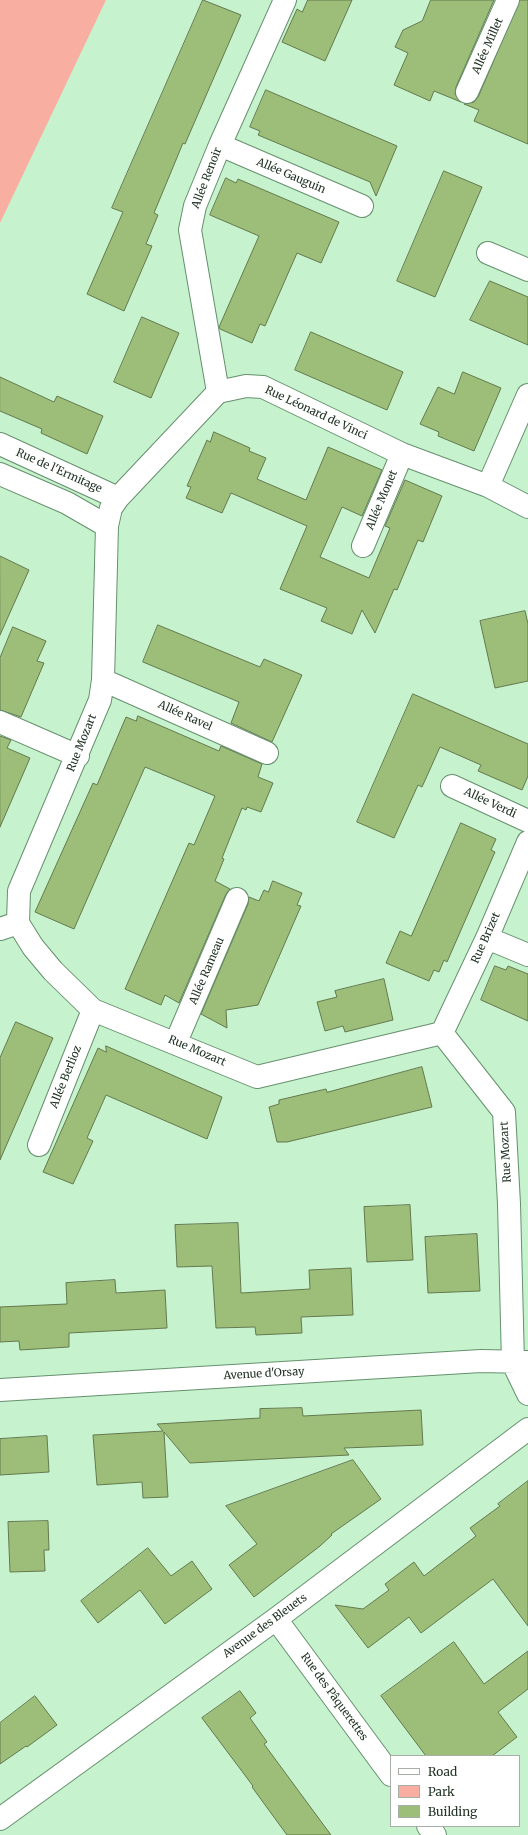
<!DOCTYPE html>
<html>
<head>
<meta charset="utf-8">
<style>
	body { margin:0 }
	#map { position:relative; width:528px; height:1835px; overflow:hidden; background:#c6f3cd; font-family:Merriweather,serif }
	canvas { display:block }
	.legend { position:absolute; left:390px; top:1755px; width:130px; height:72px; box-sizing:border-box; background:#fff; border:1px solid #a7aea8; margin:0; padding:5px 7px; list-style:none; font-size:12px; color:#233426 }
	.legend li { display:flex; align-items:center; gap:8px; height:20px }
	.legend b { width:20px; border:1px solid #a7aea8 }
</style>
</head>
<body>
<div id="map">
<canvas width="528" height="1835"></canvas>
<ul class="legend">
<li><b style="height:5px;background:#fff"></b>Road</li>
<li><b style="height:11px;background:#f8aea1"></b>Park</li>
<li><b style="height:11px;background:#9cbe79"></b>Building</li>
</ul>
</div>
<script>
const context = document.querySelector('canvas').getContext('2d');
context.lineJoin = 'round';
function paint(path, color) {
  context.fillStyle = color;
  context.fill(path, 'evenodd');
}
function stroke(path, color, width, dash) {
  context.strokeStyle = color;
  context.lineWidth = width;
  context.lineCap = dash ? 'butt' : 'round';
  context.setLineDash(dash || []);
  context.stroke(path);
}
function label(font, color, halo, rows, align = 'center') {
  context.font = font + ' Merriweather,serif';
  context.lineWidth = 4;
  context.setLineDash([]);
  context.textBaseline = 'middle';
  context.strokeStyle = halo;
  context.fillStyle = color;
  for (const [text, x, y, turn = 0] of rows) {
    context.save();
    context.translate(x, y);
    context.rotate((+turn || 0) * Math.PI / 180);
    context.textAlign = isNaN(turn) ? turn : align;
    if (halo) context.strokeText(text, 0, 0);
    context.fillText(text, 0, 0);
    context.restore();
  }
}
paint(new Path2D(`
	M 0,0 L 106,0 L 0,223 Z`), '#f8aea1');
const building = new Path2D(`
	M 203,0 L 241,15 L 185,144 L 183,143 L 154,213 L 158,215 L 146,244 L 152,246 L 124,311 L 87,294 L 123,212 L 112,208 Z
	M 308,0 L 352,0 L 325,61 L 282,42 L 297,9 L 302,12 Z
	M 431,0 L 494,0 L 456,87 L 455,94 L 461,102 L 434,91 L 430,101 L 394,85 L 408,53 L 395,47 L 403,30 L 422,21 Z
	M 520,0 L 528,0 L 528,144 L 474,121 L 479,110 L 464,104 L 474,102 L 478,97 Z
	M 266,90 L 397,146 L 376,196 L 370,182 L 258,135 L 260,131 L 250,127 Z
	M 444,171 L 482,187 L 435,297 L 397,281 Z
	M 226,178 L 236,183 L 238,179 L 339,222 L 321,263 L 297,253 L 265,326 L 260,324 L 252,343 L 220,329 L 219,327 L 259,236 L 210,215 Z
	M 490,281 L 528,297 L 528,345 L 470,320 Z
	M 142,317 L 179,333 L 151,398 L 114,382 Z
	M 311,332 L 403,372 L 387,410 L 295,370 Z
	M 463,372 L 501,388 L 474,451 L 438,436 L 439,432 L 420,424 L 438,387 L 454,394 Z
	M 0,377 L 54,402 L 57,396 L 103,416 L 87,454 L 41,433 L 42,429 L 0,411 Z
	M 214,432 L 250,448 L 249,451 L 266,458 L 257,479 L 306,500 L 328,447 L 382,470 L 362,516 L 342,507 L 320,557 L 369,578 L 390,528 L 385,526 L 405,480 L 442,496 L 423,542 L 418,540 L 397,590 L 394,589 L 375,633 L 362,610 L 352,634 L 321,621 L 327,608 L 280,589 L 307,526 L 231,493 L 222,513 L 186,498 L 191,487 L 187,486 L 207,440 L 210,442 Z
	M 0,556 L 29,570 L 0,635 Z
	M 525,611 L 528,624 L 528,681 L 495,688 L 480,621 Z
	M 158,625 L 260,667 L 264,659 L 302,675 L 272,742 L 231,723 L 239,702 L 143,662 Z
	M 13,627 L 46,641 L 37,661 L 44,663 L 21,717 L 0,710 L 0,658 Z
	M 413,694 L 528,744 L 528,776 L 522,790 L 478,771 L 481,765 L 440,747 L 422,787 L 418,785 L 394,838 L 357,822 Z
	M 138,716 L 219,751 L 221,746 L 262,764 L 258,777 L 273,783 L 261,812 L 247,807 L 246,810 L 242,808 L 222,858 L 224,859 L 215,881 L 230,889 L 226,894 L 179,1003 L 165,995 L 161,1005 L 125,989 L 189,843 L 194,845 L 215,796 L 145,767 L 74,929 L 35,912 L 93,783 L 97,785 L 126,717 L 136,721 Z
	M 0,736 L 11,740 L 7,748 L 30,758 L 0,827 Z
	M 461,823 L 496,839 L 491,850 L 495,852 L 447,962 L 444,960 L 439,972 L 434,970 L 429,981 L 386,963 L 400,931 L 411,936 Z
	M 273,881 L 302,893 L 297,905 L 301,906 L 258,1005 L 226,1010 L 227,1028 L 201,1014 L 248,904 L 249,897 L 259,901 L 264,890 L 268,892 Z
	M 495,966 L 506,970 L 508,966 L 528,974 L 528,1021 L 481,1000 Z
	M 384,979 L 393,1020 L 345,1032 L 343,1026 L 325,1031 L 317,1002 L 337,997 L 335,991 Z
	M 16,1022 L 53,1038 L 0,1160 L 0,1058 Z
	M 106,1046 L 222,1097 L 207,1139 L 106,1095 L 87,1138 L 93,1141 L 73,1184 L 43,1172 L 98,1048 L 106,1052 Z
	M 422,1067 L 432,1107 L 287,1142 L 277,1142 L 269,1107 L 279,1104 L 279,1100 L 326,1089 L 327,1092 Z
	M 410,1205 L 413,1260 L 367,1262 L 364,1207 Z
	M 238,1223 L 241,1293 L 310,1289 L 309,1270 L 351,1268 L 353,1315 L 301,1317 L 302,1333 L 256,1335 L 255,1327 L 216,1328 L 212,1266 L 177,1267 L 175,1225 Z
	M 477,1234 L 480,1291 L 428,1293 L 425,1237 Z
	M 115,1280 L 116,1293 L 165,1290 L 167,1328 L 69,1333 L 69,1347 L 20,1350 L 19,1341 L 0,1342 L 0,1307 L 67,1304 L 66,1283 Z
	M 302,1408 L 303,1416 L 421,1410 L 423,1445 L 344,1448 L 349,1455 L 190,1463 L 164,1432 L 168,1497 L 143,1498 L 142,1482 L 97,1485 L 93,1435 L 163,1431 L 157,1424 L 260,1418 L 260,1409 Z
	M 47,1436 L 49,1472 L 0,1475 L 0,1439 Z
	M 353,1460 L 381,1499 L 331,1534 L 332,1535 L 320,1546 L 254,1597 L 229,1565 L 257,1544 L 226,1506 Z
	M 528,1481 L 528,1626 L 493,1579 L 421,1633 L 409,1617 L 368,1648 L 335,1605 L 363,1609 L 389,1590 L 385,1584 L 414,1562 L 424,1576 L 476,1536 L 470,1528 L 500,1506 L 498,1504 Z
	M 48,1521 L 49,1550 L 44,1550 L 45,1571 L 10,1572 L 8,1522 Z
	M 148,1548 L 171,1576 L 192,1561 L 212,1589 L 165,1624 L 140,1590 L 98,1623 L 81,1601 Z
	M 454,1642 L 484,1684 L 528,1651 L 528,1689 L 498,1712 L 517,1737 L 492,1756 L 426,1756 L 381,1696 Z
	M 240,1691 L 256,1713 L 250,1718 L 267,1742 L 264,1744 L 331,1835 L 287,1835 L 252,1787 L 253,1786 L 202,1718 Z
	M 35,1696 L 57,1725 L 27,1747 L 26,1746 L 0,1764 L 0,1723 Z`);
paint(building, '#9cbe79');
stroke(building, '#63794e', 1);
const minor = new Path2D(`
	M 467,92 L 508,0
	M 220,145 L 362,206
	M 488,253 L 528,270
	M 218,392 L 190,230 L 195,206 L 220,145 L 285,0
	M 0,444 L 118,498
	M 0,474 L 67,503 L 107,526
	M 488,486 L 528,395
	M 528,507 L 488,486 L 402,454 L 263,387 L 246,386 L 218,392 L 118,498 L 111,508 L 107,526 L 103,680 L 100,700 L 19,891 L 18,923 L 33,947 L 53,971 L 93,1010 L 257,1077 L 442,1033 L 504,1112 L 509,1204 L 513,1363 L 528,1394
	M 363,546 L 402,454
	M 103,680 L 267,753
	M 0,722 L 78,756
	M 452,786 L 528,821
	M 0,929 L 18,923
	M 487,938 L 528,955
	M 442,1033 L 487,938 L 528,842
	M 176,1042 L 237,899
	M 39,1145 L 93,1010
	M 0,1390 L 481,1361 L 528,1362
	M 276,1619 L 391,1775
	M 0,1819 L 276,1619 L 528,1429
	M 428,1826 L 435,1835`);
stroke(minor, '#66906e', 24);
stroke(minor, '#fff', 22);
label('11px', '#233426', '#fff', [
	["Allée Millet",488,46,-66],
	["Allée Gauguin",291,176,23],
	["Allée Renoir",207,178,-69],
	["Rue Léonard de Vinci",316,413,25],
	["Rue de l'Ermitage",59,471,24],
	["Allée Monet",382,500,-67],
	["Allée Ravel",185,716,24],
	["Rue Mozart",82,743,-68],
	["Allée Verdi",490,803,25],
	["Rue Brizet",486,938,-66],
	["Allée Rameau",207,971,-67],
	["Rue Mozart",197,1051,23],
	["Allée Berlioz",66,1077,-68],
	["Rue Mozart",506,1152,-93],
	["Avenue d'Orsay",264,1374,-3],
	["Avenue des Bleuets",265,1626,-36],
	["Rue des Pâquerettes",334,1697,54]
]);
</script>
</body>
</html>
